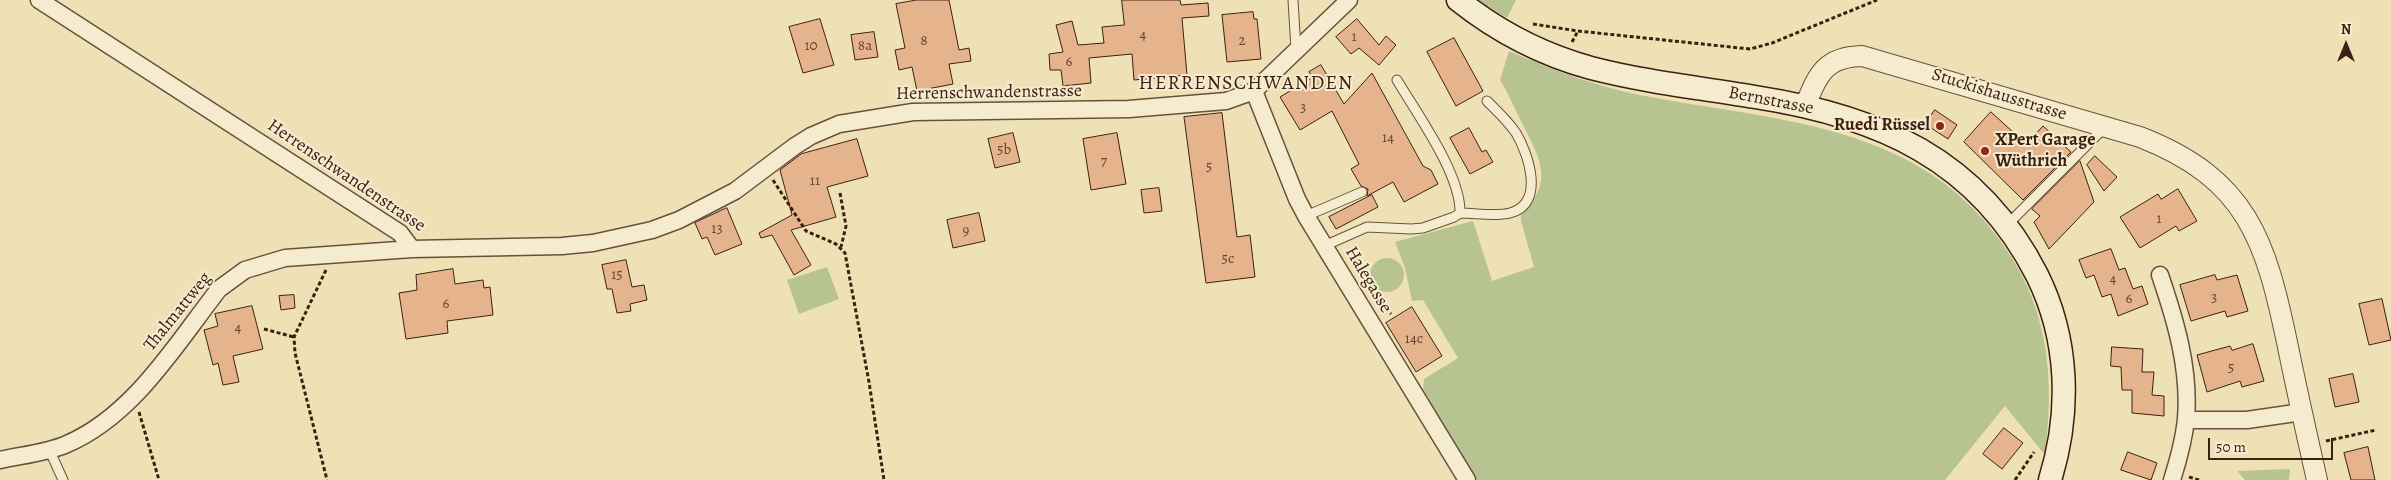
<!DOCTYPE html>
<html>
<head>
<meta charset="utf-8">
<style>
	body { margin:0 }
	#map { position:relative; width:2391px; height:480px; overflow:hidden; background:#efe1b6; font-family:Alegreya,serif }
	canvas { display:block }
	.north { position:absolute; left:2321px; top:20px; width:50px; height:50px; -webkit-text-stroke:4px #f5ecd0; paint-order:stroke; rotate:0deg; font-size:14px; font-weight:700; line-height:20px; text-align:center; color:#3d2013 }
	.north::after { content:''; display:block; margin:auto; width:18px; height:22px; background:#3d2013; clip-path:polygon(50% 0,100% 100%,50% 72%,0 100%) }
	.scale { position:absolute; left:2208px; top:438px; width:125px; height:22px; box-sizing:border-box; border:2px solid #3d2013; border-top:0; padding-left:6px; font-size:15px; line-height:18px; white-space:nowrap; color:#3d2013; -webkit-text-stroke:4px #f5ecd0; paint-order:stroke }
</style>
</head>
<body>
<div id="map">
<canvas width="2391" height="480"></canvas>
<div class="north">N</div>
<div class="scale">50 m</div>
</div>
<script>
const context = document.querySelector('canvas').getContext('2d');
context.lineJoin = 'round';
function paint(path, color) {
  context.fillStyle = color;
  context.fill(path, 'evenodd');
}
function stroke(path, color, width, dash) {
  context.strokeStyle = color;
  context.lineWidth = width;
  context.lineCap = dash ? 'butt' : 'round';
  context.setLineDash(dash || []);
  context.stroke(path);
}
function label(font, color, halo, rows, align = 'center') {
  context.font = font + ' Alegreya,serif';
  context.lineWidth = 4;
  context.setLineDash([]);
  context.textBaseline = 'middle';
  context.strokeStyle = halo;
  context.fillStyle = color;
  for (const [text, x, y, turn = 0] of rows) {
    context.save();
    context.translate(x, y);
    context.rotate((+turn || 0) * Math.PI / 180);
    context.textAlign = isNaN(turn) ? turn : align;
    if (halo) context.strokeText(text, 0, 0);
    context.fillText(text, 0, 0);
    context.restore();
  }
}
paint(new Path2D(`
	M 1477,0 L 1516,0 L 1507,18 Z
	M 1509,51 C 1551,69 1594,86 1640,95 C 1777,122 1923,121 2008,252 C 2050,315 2054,382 2045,455 L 2005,406 L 1945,480 L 1475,480 L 1423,393 L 1424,379 L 1458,358 L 1423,300 L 1412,301 L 1405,268 L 1395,242 L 1473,221 L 1492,281 L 1534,267 L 1521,221 L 1521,213 C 1555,183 1540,159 1523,125 C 1515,110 1509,94 1500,80 Z
	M1370 275a17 17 0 1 1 34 0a17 17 0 1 1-34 0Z
	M 827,267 L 839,299 L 799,314 L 787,280 Z
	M 2290,469 L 2289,480 L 2245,480 L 2237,471 Z`), '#b7c390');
const building = new Path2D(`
	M 917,0 L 949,0 L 959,50 L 969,48 L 971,61 L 949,64 L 953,84 L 917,91 L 912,67 L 899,70 L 895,50 L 905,48 L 896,4 Z
	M 1122,0 L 1180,0 L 1181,5 L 1208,3 L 1209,16 L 1182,18 L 1187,75 L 1134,80 L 1132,54 L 1089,58 L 1091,83 L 1063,86 L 1061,70 L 1050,70 L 1049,54 L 1063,52 L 1056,25 L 1072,21 L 1078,45 L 1104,43 L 1102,27 L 1124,25 Z
	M 1253,12 L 1254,19 L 1257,19 L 1261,59 L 1227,62 L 1222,15 Z
	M 820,19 L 834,65 L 803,73 L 789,27 Z
	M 1357,19 L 1379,45 L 1386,36 L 1396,45 L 1379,65 L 1359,48 L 1351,54 L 1336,37 Z
	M 874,32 L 878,57 L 855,60 L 851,35 Z
	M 1454,38 L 1483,91 L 1456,106 L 1427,52 Z
	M 1321,65 L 1344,104 L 1372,73 L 1423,166 L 1431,170 L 1438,184 L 1404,202 L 1393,182 L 1367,196 L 1368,189 L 1361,186 L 1351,169 L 1359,164 L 1332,111 L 1300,130 L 1280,97 L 1313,77 L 1309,72 Z
	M 1935,110 L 1957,125 L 1948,139 L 1925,124 Z
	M 1991,112 L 2026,144 L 2043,126 L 2071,152 L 2023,200 L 1964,142 Z
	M 1222,113 L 1237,237 L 1250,235 L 1255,277 L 1206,283 L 1184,117 Z
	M 1469,128 L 1482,152 L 1486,150 L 1493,162 L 1470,174 L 1450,138 Z
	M 1013,133 L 1020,162 L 995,168 L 988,139 Z
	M 1117,133 L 1126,184 L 1091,190 L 1083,139 Z
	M 857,139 L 868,176 L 827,187 L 836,217 L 791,230 L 811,265 L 794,275 L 772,235 L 761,238 L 759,233 L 792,215 L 780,170 L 801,154 Z
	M 2095,156 L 2117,177 L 2104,191 L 2087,165 Z
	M 2080,161 L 2094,202 L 2049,249 L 2034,222 L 2040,216 L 2032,209 Z
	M 1159,188 L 1162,211 L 1144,213 L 1141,190 Z
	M 2178,189 L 2197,221 L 2179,231 L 2176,226 L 2140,248 L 2120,217 L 2158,194 L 2161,199 Z
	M 1372,195 L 1378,207 L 1336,229 L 1329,217 Z
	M 727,208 L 742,244 L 715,255 L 707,237 L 702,239 L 695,223 Z
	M 979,213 L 985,241 L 953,248 L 947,220 Z
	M 2111,249 L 2119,270 L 2125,268 L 2133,289 L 2142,286 L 2148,304 L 2118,316 L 2111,294 L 2102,297 L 2094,275 L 2086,278 L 2079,260 Z
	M 626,260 L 632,287 L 644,285 L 647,300 L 630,304 L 631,311 L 617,313 L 612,289 L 607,289 L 602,265 Z
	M 453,269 L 455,284 L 483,280 L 484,288 L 490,287 L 493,315 L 447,321 L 448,333 L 406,339 L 399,293 L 417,290 L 416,275 Z
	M 2215,275 L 2217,280 L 2237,275 L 2248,311 L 2227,317 L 2225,311 L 2191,321 L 2180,285 Z
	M 294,295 L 295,308 L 281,310 L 279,296 Z
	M 2382,299 L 2391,340 L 2369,345 L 2359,304 Z
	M 252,306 L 263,349 L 233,356 L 239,382 L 223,385 L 218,363 L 213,365 L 204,330 L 218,326 L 215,314 Z
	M 1412,307 L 1442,356 L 1416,372 L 1386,323 Z
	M 2253,344 L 2264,381 L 2242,387 L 2240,381 L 2207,392 L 2197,355 L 2230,346 L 2232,350 Z
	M 2112,347 L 2143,349 L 2142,372 L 2154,372 L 2152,395 L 2164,396 L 2164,416 L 2132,413 L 2132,390 L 2122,390 L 2121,367 L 2111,366 Z
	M 2353,374 L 2359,402 L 2335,407 L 2329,379 Z
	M 2004,428 L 2023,443 L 2002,469 L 1983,454 Z
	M 2368,447 L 2375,480 L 2351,480 L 2344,453 Z
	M 2128,452 L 2157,463 L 2151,480 L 2121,470 Z`);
paint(building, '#e6b48c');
stroke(building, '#3d2013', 1);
const service = new Path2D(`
	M 1293,0 L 1296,50
	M 1460,213 C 1476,213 1495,217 1510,213 C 1546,204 1528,153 1516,133 C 1508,121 1497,111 1487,101
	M 1306,216 L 1362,192
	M 2007,225 L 2105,127
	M 1324,246 L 1367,227 L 1411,229 L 1423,228 L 1454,217 L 1460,213 C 1461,174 1417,114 1397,80
	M 49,449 L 63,480`);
const minor = new Path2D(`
	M 39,0 L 400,233 L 412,249
	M 1254,91 L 1297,199 L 1306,216 L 1467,480
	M 2160,275 C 2176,322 2190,369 2186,419 C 2184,439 2178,461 2172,480
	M 2186,420 L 2247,420 L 2302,412
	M 0,460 C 22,455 47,453 67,444 C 134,415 176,344 219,289 L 245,270 L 285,258 L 412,249 L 562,246 L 593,243 L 652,230 L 679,220 L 735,191 L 795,146 L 811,136 L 839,124 L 913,112 L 1129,109 L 1226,101 L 1254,91 L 1349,0`);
const tertiary = new Path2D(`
	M 1805,106 C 1818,75 1824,57 1862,56 L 2140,137 C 2248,179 2266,241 2288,347 C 2297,391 2307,436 2317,480`);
const secondary = new Path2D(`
	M 1458,0 C 1497,31 1543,55 1591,68 C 1645,82 1700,88 1755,97 C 1878,116 1978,159 2037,275 C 2069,339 2071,412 2050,480`);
stroke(service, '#6a503c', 11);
stroke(minor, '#6a503c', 19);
stroke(tertiary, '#6a503c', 22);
stroke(secondary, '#3d2013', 25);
stroke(new Path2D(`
	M 1533,24 L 1578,31 L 1750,49 L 1772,43 L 1877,0
	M 1572,42 L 1578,31
	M 773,180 L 806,231 L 836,244 L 845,253 L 869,382 L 884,480
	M 840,193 L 846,226 L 841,247
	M 326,270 L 294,337 L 295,353 L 327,480
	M 1377,299 L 1391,314
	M 264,329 L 294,337
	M 139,412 L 159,480
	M 2326,441 L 2376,430
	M 2189,477 L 2199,480
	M 2015,480 L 2034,452`), '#3d2013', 3, [4, 2.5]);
stroke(service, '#f5ecd0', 9);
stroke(minor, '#f5ecd0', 16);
stroke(tertiary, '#f5ecd0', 20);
stroke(secondary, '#f5ecd0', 22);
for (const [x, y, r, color] of [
	[1940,126,5,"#8f2418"],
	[1985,151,5,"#8f2418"]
]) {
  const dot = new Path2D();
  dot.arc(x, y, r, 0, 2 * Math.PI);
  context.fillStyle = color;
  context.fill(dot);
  stroke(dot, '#f5ecd0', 2);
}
label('15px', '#674531', null, [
	["4",1143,35],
	["1",1354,37],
	["8",924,41],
	["2",1242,41],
	["10",811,46],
	["8a",865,46],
	["6",1069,62],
	["3",1303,108],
	["14",1388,138],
	["5b",1004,150],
	["7",1104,162],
	["5",1209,167],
	["11",815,181],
	["1",2159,219],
	["13",717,229],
	["9",966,231],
	["5c",1228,259],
	["15",617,275],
	["4",2113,279],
	["3",2214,298],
	["6",2129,299],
	["6",446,304],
	["4",238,328],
	["14c",1414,339],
	["5",2231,368]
]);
label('18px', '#3d2013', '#f5ecd0', [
	["Herrenschwandenstrasse",989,93,-1],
	["Stuckishausstrasse",1999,95,17],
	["Bernstrasse",1771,101,11],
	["Herrenschwandenstrasse",346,176,34],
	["Halegasse",1368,280,59],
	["Thalmattweg",178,312,-51]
]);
label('bold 18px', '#3d2013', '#f5ecd0', [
	["Ruedi Rüssel",1930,126],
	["XPert Garage",1995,141,"left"],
	["Wüthrich",1995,162,"left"]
], 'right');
context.letterSpacing = '1px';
label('20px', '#3d2013', '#f5ecd0', [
	["HERRENSCHWANDEN",1246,84]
]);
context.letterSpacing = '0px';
</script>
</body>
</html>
